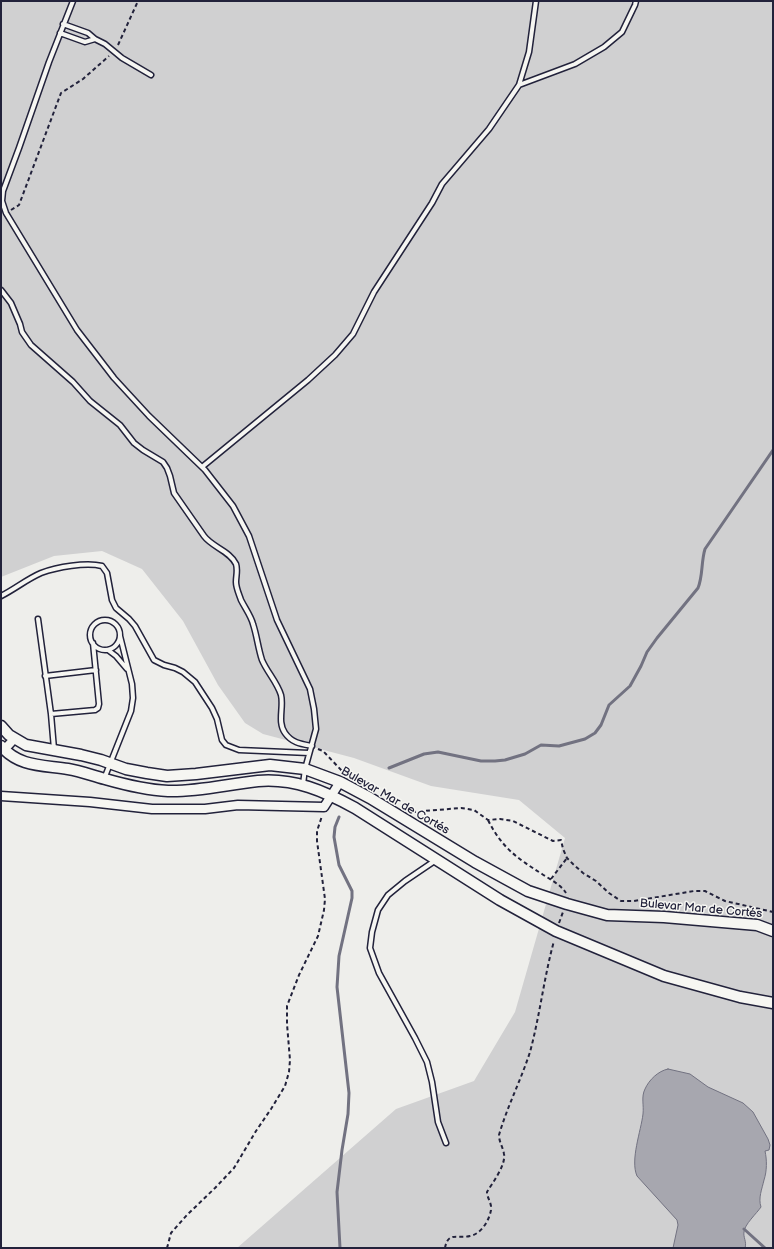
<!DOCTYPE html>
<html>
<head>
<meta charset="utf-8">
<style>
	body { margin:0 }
	#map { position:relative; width:774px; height:1249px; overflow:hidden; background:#eeeeeb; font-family:"Balsamiq Sans",sans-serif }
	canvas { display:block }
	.frame { position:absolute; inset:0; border:2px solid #22223b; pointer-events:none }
</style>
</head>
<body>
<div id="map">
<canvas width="774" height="1249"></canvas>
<div class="frame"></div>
</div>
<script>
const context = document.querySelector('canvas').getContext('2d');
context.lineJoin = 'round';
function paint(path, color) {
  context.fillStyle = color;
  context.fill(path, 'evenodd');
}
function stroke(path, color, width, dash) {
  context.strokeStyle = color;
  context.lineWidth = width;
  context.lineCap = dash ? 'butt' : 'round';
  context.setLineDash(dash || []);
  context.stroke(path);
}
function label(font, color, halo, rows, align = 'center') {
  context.font = font + ' "Balsamiq Sans",sans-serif';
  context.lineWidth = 3;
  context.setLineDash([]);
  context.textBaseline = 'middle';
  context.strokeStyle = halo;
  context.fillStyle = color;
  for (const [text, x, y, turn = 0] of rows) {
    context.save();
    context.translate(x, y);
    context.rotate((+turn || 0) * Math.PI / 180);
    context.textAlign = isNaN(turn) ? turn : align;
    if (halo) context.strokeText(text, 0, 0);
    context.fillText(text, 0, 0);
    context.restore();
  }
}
paint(new Path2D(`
	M 1,1 L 773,1 L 773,1248 L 237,1248 L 396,1109 L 474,1081 L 515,1012 L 565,838 L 519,800 L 431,786 L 354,758 L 263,734 L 245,723 L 218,685 L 183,621 L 142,569 L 102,551 L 54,556 L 1,577 Z`), '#d0d0d1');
const water = new Path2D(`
	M 668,1069 L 690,1074 L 708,1087 L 743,1103 L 753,1112 L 768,1139 L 770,1145 L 769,1150 L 765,1151 C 767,1160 767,1171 764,1180 C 762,1189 758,1198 761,1207 C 757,1213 744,1225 744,1232 C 743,1237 747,1242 745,1248 L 673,1248 L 678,1225 L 677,1220 L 637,1176 C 630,1160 641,1131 643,1114 C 644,1105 641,1097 645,1089 C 649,1080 658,1071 668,1069 Z`);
paint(water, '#a7a7af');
stroke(water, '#727281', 1);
stroke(new Path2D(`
	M 389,768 L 424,754 L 438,752 L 481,761 L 495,761 L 505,760 L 525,754 L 541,745 L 559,746 L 585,739 L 595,733 L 601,725 L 609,705 L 630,686 L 641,666 L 647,652 L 657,638 L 698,588 C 703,576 701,562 705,549 L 773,450
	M 339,817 L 335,827 L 334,837 L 339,865 L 352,891 L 352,898 L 339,956 L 337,987 L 349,1093 L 348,1114 L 342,1150 L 337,1192 L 340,1248
	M 744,1229 L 765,1248`), '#727281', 3);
const service = new Path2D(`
	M 73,1 L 49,62 L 19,148 L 3,191 L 2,201 L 6,213 L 77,330 L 114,378 L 149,416 L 205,470 L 233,506 L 249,536 L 277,620 L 310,689 L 314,709 L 316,729 L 305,769 L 303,784
	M 63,24 L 88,33 L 95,39 L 105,44 L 122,58 L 151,75
	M 60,33 L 85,42 L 95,39
	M 519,85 L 575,64 L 604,47 L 622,32 L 635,5 L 636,1
	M 1,290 L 11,303 L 20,324 L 22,332 L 31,345 L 73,382 L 90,401 L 120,425 L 134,443 L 143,450 L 163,462 L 167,468 L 170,476 L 174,493 L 204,536 C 212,547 230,551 236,564 C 238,570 236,576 236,582 C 236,588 239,594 241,600 C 245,608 251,616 253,624 C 257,636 258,648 262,660 C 267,672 277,682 281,695 C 284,707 277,722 285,733 C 292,743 301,744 312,746
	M 202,467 L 308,380 L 335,355 L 353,334 L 374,292 L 432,203 L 442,184 L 489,129 L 519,85 L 529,52 L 536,1
	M 1,596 C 15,589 27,579 41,573 C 57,567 86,562 102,566 L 107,573 L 112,600 L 116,608 L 129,619 L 135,626 L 154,660 L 164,665 L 175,668 L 183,672 L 195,682 L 212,708 L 217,719 L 222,740 L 226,745 L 239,750 L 309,753
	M 38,619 L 51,714
	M90 635a15 15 0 1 1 30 0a15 15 0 1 1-30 0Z
	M 108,650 L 116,656 L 127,669
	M 45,676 L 96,670
	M 54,749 L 51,714 L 95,710 L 98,708 L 99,704 L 93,643
	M 104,779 L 131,711 L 133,698 L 132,684 L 120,636
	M 436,860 L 405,881 L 388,895 L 378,910 L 372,932 L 370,948 L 379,973 L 415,1038 L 427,1062 L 432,1082 L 438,1122 L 446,1143`);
const minor = new Path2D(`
	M 4,750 L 14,739
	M 1,796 L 90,802 L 152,809 L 205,809 L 238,805 L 324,807 L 340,782`);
const tertiary = new Path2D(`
	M 1,726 L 9,735 L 26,745 L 81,755 L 101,760 L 126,769 L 147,773 L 167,776 L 196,774 L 270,765 L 305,769 L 340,782 L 370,798 L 475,862 L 528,891 L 567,904 L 607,915 L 664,917 L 757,925 L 773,931
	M 1,746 C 19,767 42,765 68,769 C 81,771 93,776 105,779 C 126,785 147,790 168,791 C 198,792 228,784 258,781 C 295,778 324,791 355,808 L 500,900 L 556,931 L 664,976 L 740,997 L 773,1003`);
stroke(service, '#22223b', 7);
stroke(minor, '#22223b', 11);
stroke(tertiary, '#22223b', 13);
stroke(new Path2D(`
	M 118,45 L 138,1
	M 11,210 L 19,205 L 61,93 L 83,79 L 109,56
	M 318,749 L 323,751 L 344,773
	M 412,812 L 461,808 L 474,810 L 488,820 L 500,819 L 513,821 L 553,841 L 561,840 L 563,849 L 567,858 L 573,864 L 583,873 L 596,881 L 609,893 L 621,901 L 634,901 L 694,891 L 705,891 L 725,901 L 773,912
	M 488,820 C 502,848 517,858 542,874 C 551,880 560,884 566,893
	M 551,879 L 567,858
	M 559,923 L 563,912
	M 167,1248 L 171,1233 L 187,1215 L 215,1188 L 234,1168 L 256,1131 L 271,1109 L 285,1086 L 289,1072 L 290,1060 L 287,1024 L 287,1006 L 299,975 L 318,936 L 324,910 L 325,899 L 317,841 L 317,831 L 322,816
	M 445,1248 C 448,1231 458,1239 470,1236 C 481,1234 489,1221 491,1210 C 492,1203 487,1198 487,1192 C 493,1182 506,1165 504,1154 C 503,1147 499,1142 499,1135 C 507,1107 521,1080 530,1052 C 540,1015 544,977 554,941`), '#22223b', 2, [4, 3]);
stroke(service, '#f6f6f2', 4);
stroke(minor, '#f6f6f2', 8);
stroke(tertiary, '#f6f6f2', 10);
label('12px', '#22223b', '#f6f6f2', [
	["Bulevar Mar de Cortés",395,801,30],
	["Bulevar Mar de Cortés",701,909,5]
]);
</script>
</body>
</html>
